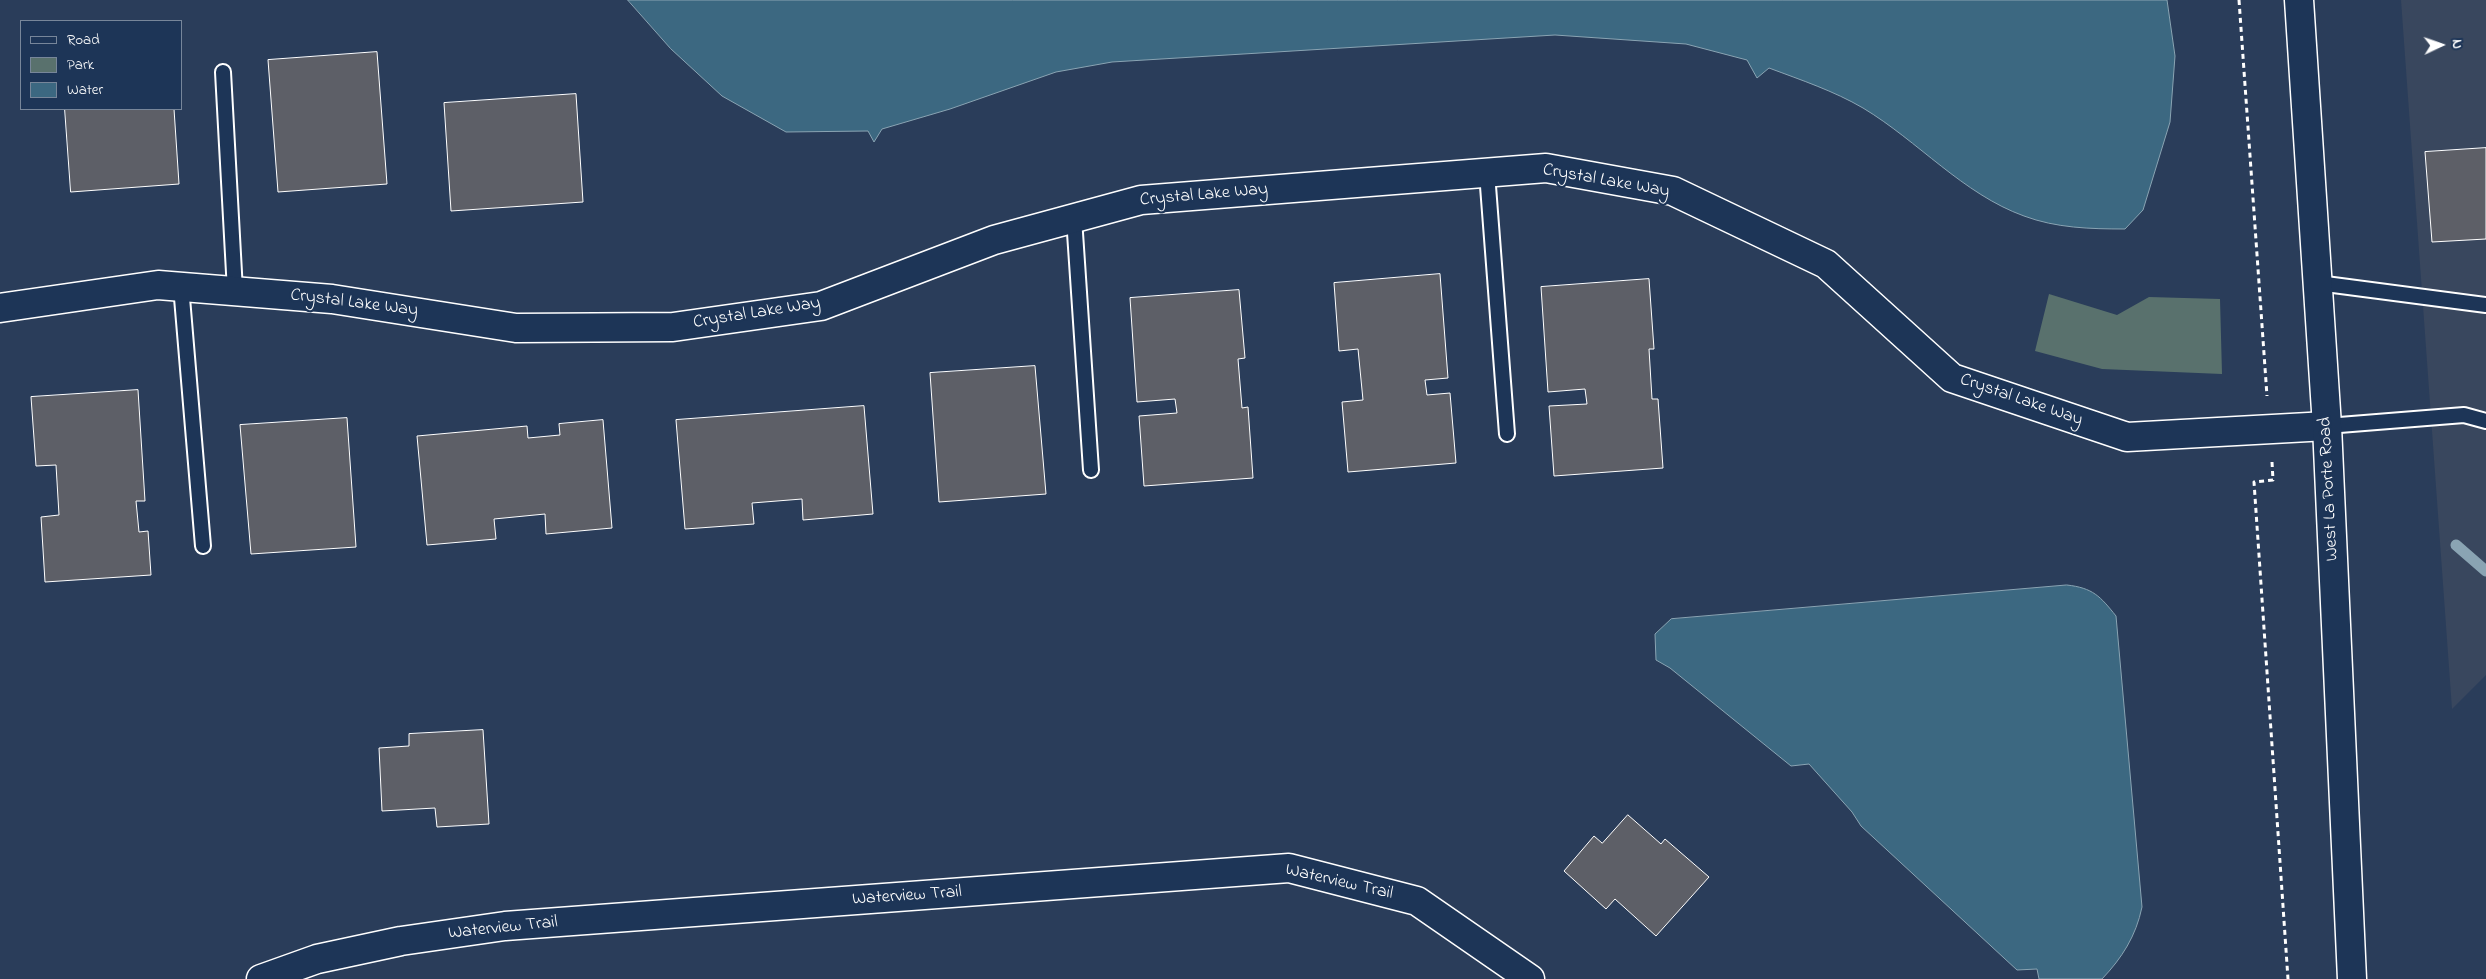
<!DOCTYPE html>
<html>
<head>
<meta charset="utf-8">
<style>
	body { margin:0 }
	#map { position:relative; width:2486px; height:979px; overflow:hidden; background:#2a3d5a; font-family:"Indie Flower",sans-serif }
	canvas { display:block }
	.legend { position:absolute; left:20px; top:20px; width:162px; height:90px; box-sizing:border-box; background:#1d3557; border:1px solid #77869a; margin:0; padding:6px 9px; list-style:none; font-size:15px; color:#fff }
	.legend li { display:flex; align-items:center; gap:10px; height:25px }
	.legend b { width:25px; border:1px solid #77869a }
	.north { position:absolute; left:2416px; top:20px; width:50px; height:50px; -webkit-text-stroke:4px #1d3557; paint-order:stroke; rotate:87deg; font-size:14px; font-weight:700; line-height:20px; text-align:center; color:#fff }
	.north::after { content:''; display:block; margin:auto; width:18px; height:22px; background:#fff; clip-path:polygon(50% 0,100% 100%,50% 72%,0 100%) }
</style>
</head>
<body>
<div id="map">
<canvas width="2486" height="979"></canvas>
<ul class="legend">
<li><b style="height:6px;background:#1d3557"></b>Road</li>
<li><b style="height:14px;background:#59716d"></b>Park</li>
<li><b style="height:14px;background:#3c6881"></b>Water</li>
</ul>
<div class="north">N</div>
</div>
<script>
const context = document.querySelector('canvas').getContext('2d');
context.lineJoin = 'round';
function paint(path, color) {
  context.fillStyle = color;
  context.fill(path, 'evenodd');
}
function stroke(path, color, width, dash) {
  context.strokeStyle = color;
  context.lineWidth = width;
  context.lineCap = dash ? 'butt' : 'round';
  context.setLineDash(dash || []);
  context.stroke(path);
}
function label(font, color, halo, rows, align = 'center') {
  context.font = font + ' "Indie Flower",sans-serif';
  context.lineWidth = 4.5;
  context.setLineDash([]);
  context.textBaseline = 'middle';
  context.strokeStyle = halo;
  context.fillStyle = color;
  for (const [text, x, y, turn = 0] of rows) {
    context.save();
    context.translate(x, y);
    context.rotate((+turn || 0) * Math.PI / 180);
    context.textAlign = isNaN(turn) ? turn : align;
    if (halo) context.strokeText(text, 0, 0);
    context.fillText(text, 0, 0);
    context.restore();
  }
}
paint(new Path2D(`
	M 2401,0 L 2486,0 L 2486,675 L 2452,709 Z`), '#39475e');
paint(new Path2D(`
	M 2049,294 L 2117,315 L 2149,297 L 2220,299 L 2222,374 L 2102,369 L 2035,351 Z`), '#59716d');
const water = new Path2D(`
	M 628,0 L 2167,0 L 2175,56 L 2170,122 L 2143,210 L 2125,229 C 2090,229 2056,228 2024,216 C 1963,194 1918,141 1863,108 C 1834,91 1801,80 1769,68 L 1757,78 L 1747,60 L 1686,44 L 1555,35 L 1112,62 L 1056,72 L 950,109 L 882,129 L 874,142 L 868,131 L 786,132 L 722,96 L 671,49 Z
	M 2067,585 C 2093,588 2100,596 2116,616 L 2142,907 C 2136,936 2122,958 2102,979 L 2039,979 L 2037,969 L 2017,970 L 1861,826 L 1852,812 L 1809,764 L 1791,766 L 1670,668 L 1656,660 L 1655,634 L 1671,619 Z`);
paint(water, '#3c6881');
stroke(water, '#8aa4b3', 1);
stroke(new Path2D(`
	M 2456,545 L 2486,571`), '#8aa4b3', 11);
const building = new Path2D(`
	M 377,52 L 387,184 L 278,192 L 268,60 Z
	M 576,94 L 583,202 L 451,211 L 444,103 Z
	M 65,109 L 174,109 L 179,184 L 71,192 Z
	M 2486,148 L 2486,239 L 2432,242 L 2425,152 Z
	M 1440,274 L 1448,378 L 1425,380 L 1427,395 L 1450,393 L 1456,463 L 1348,472 L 1342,402 L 1363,400 L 1358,349 L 1339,351 L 1334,283 Z
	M 1649,279 L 1654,349 L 1649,349 L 1652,399 L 1658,399 L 1663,468 L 1554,476 L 1549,406 L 1587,404 L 1585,389 L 1548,392 L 1541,287 Z
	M 1239,290 L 1245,358 L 1238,359 L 1242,408 L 1248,407 L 1253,478 L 1144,486 L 1139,416 L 1177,413 L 1175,399 L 1137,402 L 1130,298 Z
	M 1035,366 L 1046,494 L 939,502 L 930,373 Z
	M 138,390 L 145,501 L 136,501 L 139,532 L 148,531 L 151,575 L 45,582 L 41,517 L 59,515 L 56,465 L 36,466 L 31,397 Z
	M 864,406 L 873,514 L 803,520 L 802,499 L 752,503 L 754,524 L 685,529 L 676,420 Z
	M 347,418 L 356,547 L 251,554 L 240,425 Z
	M 603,420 L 612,528 L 546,534 L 545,514 L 494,519 L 496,539 L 427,545 L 417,436 L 527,426 L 528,438 L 560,435 L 559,424 Z
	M 483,730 L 489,824 L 437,827 L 435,808 L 382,811 L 379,748 L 409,746 L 409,734 Z
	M 1628,815 L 1661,844 L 1665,839 L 1709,877 L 1656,936 L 1615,899 L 1606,909 L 1564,871 L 1594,836 L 1602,843 Z`);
paint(building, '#5d5f67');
stroke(building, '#fff', 1);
const lane = new Path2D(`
	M 223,72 L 235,291
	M 1487,173 L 1507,434
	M 1074,218 L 1091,470
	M 2318,283 L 2486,305
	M 181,286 L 203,546
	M 2327,426 L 2464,415 L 2486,421`);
const street = new Path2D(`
	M 0,308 L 158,285 L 332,299 L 516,328 L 673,327 L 821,306 L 994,240 L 1141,200 L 1546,168 L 1673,191 L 1826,264 L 1952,378 L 2127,437 L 2327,426
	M 261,979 L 317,959 L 401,941 L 505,926 L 1289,868 L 1417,901 L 1530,979`);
const secondary = new Path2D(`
	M 2299,0 L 2327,426 L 2352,979`);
stroke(lane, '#fff', 18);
stroke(street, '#fff', 31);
stroke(secondary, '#fff', 31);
stroke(new Path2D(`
	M 2239,0 L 2267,396
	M 2272,462 L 2273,480 L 2254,482 L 2288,979`), '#fff', 3, [5, 4]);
stroke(lane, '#1d3557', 14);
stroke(street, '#1d3557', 28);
stroke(secondary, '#1d3557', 28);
label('18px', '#fff', '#1d3557', [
	["Crystal Lake Way",1606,182,10],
	["Crystal Lake Way",1204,196,-5],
	["Crystal Lake Way",354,304,7],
	["Crystal Lake Way",757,314,-9],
	["Crystal Lake Way",2021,401,19],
	["West La Porte Road",2330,489,-93],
	["Waterview Trail",1339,883,13],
	["Waterview Trail",907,897,-4],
	["Waterview Trail",503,929,-6]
]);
</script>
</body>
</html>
